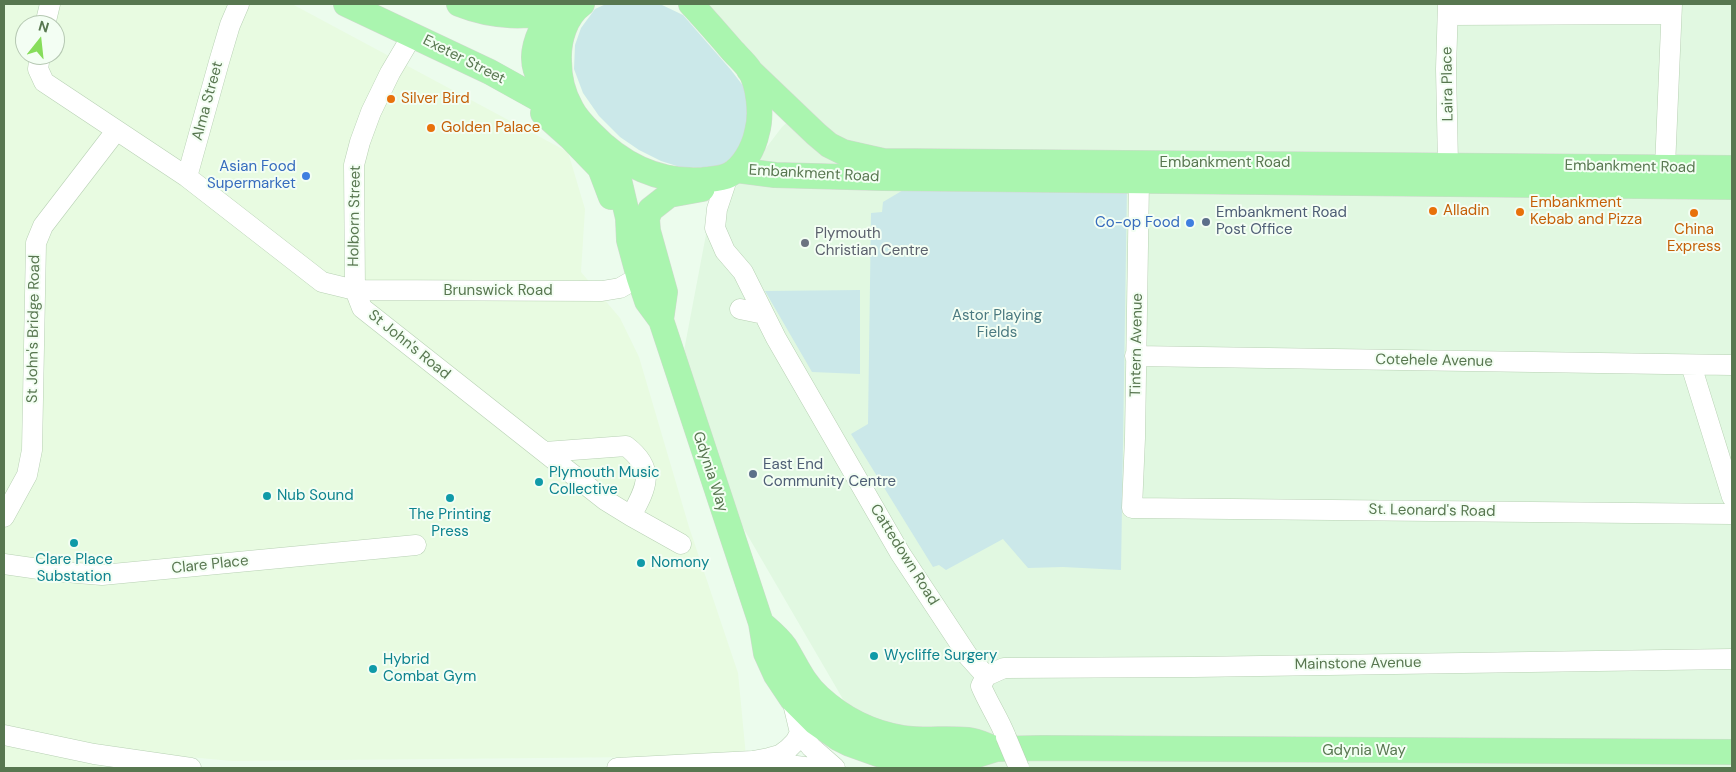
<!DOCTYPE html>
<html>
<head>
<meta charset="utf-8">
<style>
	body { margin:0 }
	#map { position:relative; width:1736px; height:772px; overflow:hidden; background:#ecfced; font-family:"DM Sans",sans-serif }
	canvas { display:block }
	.frame { position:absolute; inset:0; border:5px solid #587750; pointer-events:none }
	.north { position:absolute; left:15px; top:15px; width:50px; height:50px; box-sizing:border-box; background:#f3fef3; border:1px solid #b5c8b2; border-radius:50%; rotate:16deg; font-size:14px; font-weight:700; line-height:20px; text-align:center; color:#587750 }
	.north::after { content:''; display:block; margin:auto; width:18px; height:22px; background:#86dd5a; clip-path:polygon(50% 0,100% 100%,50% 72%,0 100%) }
</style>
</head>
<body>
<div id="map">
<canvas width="1736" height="772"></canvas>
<div class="frame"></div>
<div class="north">N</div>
</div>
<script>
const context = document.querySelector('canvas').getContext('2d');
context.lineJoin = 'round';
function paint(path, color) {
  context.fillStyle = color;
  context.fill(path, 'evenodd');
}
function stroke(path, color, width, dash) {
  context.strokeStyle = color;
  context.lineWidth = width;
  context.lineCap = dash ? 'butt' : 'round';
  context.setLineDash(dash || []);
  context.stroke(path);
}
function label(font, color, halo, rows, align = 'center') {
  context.font = font + ' "DM Sans",sans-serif';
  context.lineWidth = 4;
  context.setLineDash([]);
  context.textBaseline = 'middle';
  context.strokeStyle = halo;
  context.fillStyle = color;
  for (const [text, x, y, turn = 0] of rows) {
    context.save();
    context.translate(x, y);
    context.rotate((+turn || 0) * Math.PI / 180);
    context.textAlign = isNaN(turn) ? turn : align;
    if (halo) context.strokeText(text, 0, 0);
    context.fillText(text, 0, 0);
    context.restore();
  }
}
paint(new Path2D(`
	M 704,4 L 1732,4 L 1732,768 L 919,768 L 844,701 L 734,512 L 683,356 L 708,224 L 782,127 L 798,112 Z`), '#e1f8e1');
paint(new Path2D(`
	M 4,4 L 292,4 L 568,152 L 585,209 L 581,272 L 620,318 L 639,357 L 689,527 L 738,673 L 746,756 L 232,761 L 4,740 ZM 25,25 L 55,25 L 55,55 L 25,55 Z
	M 4,744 L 109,768 L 4,768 Z`), '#e8fbe1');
paint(new Path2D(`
	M 606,4 L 660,4 L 683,15 L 731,70 L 744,87 L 751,113 L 740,147 L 733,156 L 722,165 L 708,168 L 680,167 L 661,161 L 639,150 L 620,137 L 599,116 L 583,93 L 574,69 L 575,45 L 581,28 L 595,9 Z
	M 910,186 L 1127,187 L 1121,570 L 1063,567 L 1028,568 L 1003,539 L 946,570 L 939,565 L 933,567 L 851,434 L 868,424 L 871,213 L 882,212 L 883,202 Z
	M 860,290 L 860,374 L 812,372 L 765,291 Z`), '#cbe8e9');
const minor = new Path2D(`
	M 1448,4 L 1446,69 L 1448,164
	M 1448,15 L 1671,14
	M 45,25 L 50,4
	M 413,34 L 390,73 L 371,112 L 360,142 L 354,165 L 355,290 L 362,308 L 605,500 L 631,516 L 681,544
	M 40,55 L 38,69 L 44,82 L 187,177 L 322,282 L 355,290 L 602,291 L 620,288 L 639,277
	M 1665,167 L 1672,4
	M 728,176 L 717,209 L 715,228 L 725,251 L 743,272 L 764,314
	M 187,177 L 219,62 L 230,25 L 239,4
	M 1139,181 L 1135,438 L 1132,508 L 1732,514
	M 740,309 L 764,314 L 776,338 L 900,553 L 968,656 L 986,676
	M 1135,356 L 1732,365
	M 1691,365 L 1732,497
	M 545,452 L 626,446 C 656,469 647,487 631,516
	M 4,517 L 27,475 L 32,450 L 36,243 L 43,226 L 116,131
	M 4,564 L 53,571 L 102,575 L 416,545
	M 986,676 L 1004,668 L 1193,667 L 1732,659
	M 986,676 L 981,686 C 988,703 999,719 1006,737
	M 800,733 L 811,747 L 835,768
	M 4,735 L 94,754 L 191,768
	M 765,762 L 812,768
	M 617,768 L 753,761 L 769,758 L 780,755 L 788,749 L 795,742 L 800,733 L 792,699`);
const major = new Path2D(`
	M 346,4 L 490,72 L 580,122
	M 459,4 C 494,18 527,18 564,10
	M 557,4 C 530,43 520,73 565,104
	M 582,4 C 565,16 558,41 559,61 C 559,76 563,94 571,108 C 576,118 584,126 592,134 C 622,165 660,183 703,180 C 712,179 721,179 729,175 C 744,167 754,147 757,132 C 762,115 759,84 749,69 C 744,62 737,56 731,49 C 718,34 705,19 691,4
	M 749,70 L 816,134 L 829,145 L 843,152 L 883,161 L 1732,168
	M 543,113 L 571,138 L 600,168 L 611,197
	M 613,154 L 628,218 L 629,240 L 639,277 L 647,301 L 661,320 L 761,623 L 766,653 L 776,675 L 792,699 L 815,722 L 838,738 L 850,744 L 878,754 L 914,759 L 964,759 L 996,749 L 1042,748 L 1732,752
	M 736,170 L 775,175 L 883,178 L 1732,187
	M 661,320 L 665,292 L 648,231 L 647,219 L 650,210 L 669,195 L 702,189
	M 761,623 C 769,630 779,638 785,647 C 796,665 803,683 819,697 C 843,719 871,733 903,738 C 925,741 946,738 968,740 C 977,741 987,746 996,749`);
stroke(minor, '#b8d1b4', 21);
stroke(major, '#d0d9ce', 26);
stroke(minor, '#fff', 20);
stroke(major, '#aaf5af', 25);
const minorBridge = new Path2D(`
	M 1006,737 L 1019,768`);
stroke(minorBridge, '#b8d1b4', 21, []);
stroke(minorBridge, '#fff', 20);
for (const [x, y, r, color] of [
	[391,99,5,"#e8710a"],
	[431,128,5,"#e8710a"],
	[306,176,5,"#3f7fe0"],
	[1433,211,5,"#e8710a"],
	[1520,212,5,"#e8710a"],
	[1694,213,5,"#e8710a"],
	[1206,222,5,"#5c6f8a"],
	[1190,223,5,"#3f7fe0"],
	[805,243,5,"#6b7280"],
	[753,474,5,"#5c6f8a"],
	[539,482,5,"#0f9aa8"],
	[267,496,5,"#0f9aa8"],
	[450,498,5,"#0f9aa8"],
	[74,543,5,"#0f9aa8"],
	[641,563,5,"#0f9aa8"],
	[874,656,5,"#0f9aa8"],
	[373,669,5,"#0f9aa8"]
]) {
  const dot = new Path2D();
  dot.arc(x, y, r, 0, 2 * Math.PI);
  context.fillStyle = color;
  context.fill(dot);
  stroke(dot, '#f3fef3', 2);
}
label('15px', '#587750', '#f3fef3', [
	["Exeter Street",464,60,27],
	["Laira Place",1448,84,-91],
	["Alma Street",208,101,-75],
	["Embankment Road",1225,163],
	["Embankment Road",1630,167,1],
	["Embankment Road",814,174,3],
	["Holborn Street",355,216,-89],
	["Brunswick Road",498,291],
	["St John's Bridge Road",34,329,-89],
	["St John's Road",409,345,39],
	["Tintern Avenue",1137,345,-89],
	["Cotehele Avenue",1434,361,1],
	["Gdynia Way",710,472,72],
	["St. Leonard's Road",1432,511,1],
	["Cattedown Road",904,555,58],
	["Clare Place",210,565,-6],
	["Mainstone Avenue",1358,664,-1],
	["Gdynia Way",1364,751]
]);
label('15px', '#c56008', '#f3fef3', [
	["Silver Bird",401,99],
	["Golden Palace",441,128],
	["Embankment",1530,203],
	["Kebab and Pizza",1530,220],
	["Alladin",1443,211],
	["China",1694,230,"center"],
	["Express",1694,247,"center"]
], 'left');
label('15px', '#366cbe', '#f3fef3', [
	["Asian Food",296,167],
	["Supermarket",296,184],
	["Co-op Food",1180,223]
], 'right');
label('15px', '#4e5e75', '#f3fef3', [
	["Embankment Road",1216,213],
	["Post Office",1216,230],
	["East End",763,465],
	["Community Centre",763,482]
], 'left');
label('15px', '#5b616d', '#f3fef3', [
	["Plymouth",815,234],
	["Christian Centre",815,251]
], 'left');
label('15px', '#4b7a81', '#f3fef3', [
	["Astor Playing",997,316],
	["Fields",997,333]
]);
label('15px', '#0d838f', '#f3fef3', [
	["Plymouth Music",549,473],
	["Collective",549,490],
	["Nub Sound",277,496],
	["The Printing",450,515,"center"],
	["Press",450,532,"center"],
	["Clare Place",74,560,"center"],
	["Substation",74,577,"center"],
	["Nomony",651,563],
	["Wycliffe Surgery",884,656],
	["Hybrid",383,660],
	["Combat Gym",383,677]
], 'left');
</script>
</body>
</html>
